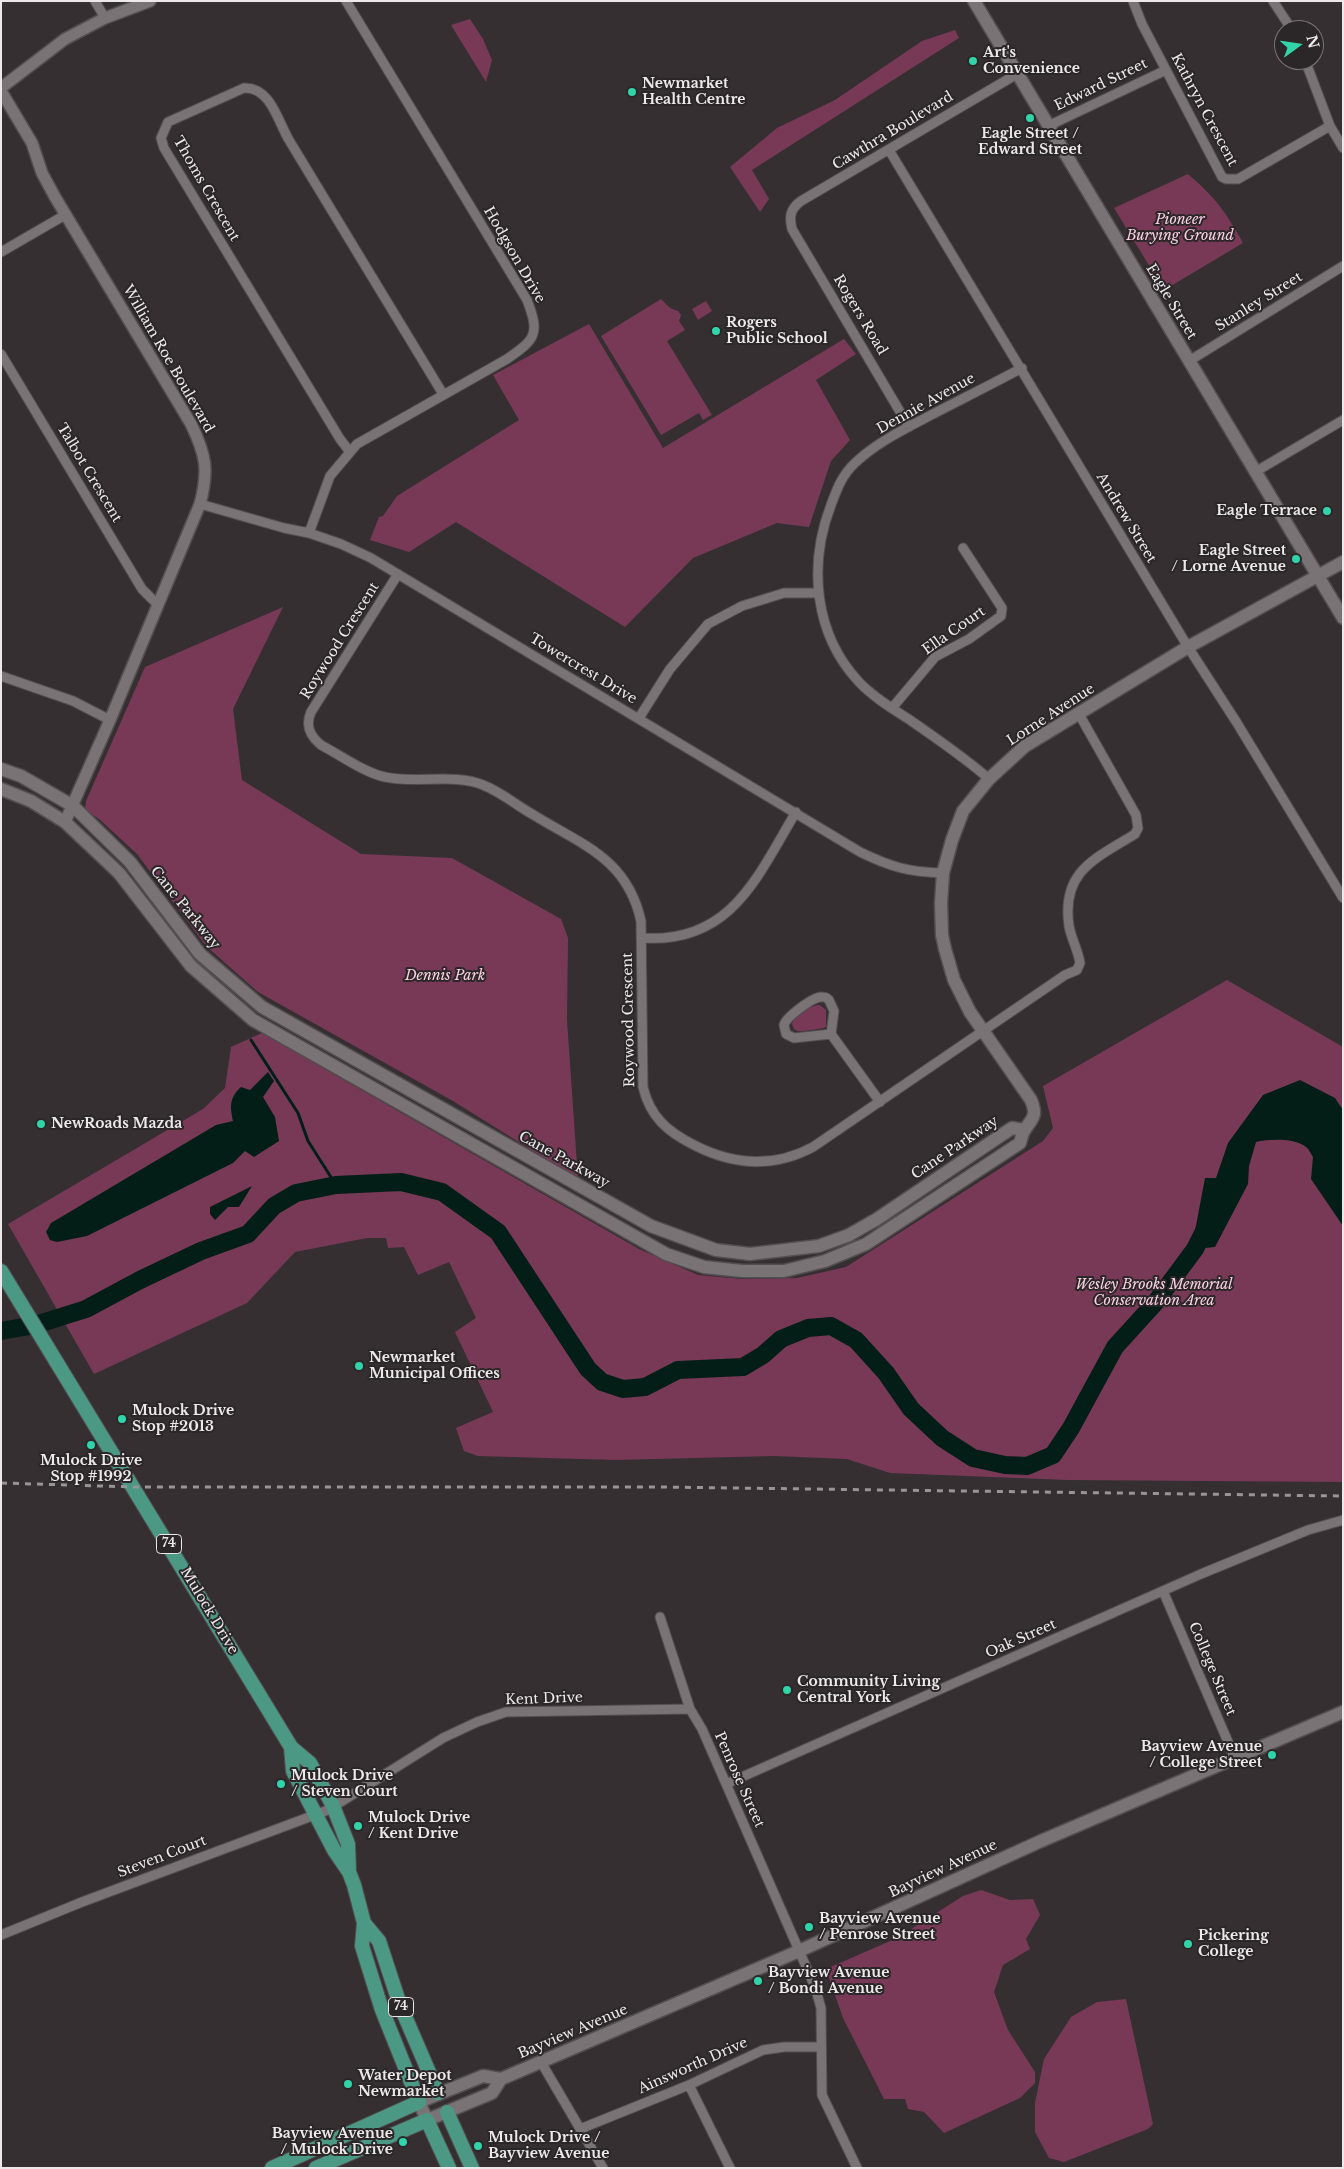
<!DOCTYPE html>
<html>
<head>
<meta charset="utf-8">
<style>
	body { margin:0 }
	#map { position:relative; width:1344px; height:2169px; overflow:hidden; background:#352f32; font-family:"Libre Baskerville",serif }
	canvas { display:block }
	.frame { position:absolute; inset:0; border:2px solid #ede9eb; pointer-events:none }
	.north { position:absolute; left:1274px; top:20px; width:50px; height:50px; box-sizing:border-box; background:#2b2628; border:1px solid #797476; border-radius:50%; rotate:76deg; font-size:14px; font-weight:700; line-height:20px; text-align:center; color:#ede9eb }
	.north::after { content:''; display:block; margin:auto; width:18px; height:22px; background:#31d4a9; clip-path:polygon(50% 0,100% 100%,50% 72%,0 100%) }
</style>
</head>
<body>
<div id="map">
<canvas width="1344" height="2169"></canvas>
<div class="frame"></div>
<div class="north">N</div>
</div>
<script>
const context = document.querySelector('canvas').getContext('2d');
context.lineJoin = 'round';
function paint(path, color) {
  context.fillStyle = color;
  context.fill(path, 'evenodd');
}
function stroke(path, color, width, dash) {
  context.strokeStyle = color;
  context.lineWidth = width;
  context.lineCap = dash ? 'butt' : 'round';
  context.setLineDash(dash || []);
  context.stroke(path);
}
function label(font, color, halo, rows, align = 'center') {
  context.font = font + ' "Libre Baskerville",serif';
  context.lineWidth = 4;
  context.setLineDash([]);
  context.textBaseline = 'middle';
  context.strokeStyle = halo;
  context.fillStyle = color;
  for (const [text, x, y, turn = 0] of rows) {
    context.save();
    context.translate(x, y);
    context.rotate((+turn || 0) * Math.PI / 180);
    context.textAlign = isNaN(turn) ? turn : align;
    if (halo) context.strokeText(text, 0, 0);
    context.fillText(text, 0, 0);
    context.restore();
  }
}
paint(new Path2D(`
	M 470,19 L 483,39 L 492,60 L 486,82 L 451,25 Z
	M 955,30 L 959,38 L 752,170 L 769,199 L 760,212 L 730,167 L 777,128 L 835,100 L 922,41 Z
	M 1188,174 C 1215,197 1226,212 1243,243 L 1164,290 L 1114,208 Z
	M 661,299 L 670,308 L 678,311 L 681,315 L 679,321 L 685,330 L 667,341 L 712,415 L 703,420 L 699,413 L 661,435 L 601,336 Z
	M 706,301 L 712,311 L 698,320 L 692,309 Z
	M 589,324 L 663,448 L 844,339 L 856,354 L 816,380 L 850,440 L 831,461 L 809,527 L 777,523 L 693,558 L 625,627 L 456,522 L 409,552 L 370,540 L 379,517 L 383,516 L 397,496 L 519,420 L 493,375 Z
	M 283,607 L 233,709 L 242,780 L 361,854 L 452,858 L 561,919 L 568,938 L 567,1020 L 578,1179 L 453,1101 L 258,992 L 206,946 L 137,854 L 99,819 L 85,810 L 86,801 L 145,667 Z
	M 1227,980 L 1343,1047 L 1343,1482 L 1068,1480 L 890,1473 L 847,1459 L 774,1456 L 616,1460 L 478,1456 L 464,1451 L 456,1428 L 493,1412 L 455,1332 L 476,1318 L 449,1262 L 418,1275 L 404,1247 L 388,1248 L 386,1238 L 367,1238 L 295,1252 L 247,1303 L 94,1374 L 8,1224 L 203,1109 L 225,1088 L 231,1047 L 262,1033 L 639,1249 L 698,1275 L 741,1279 L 797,1278 L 846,1267 L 1043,1141 L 1053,1128 L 1043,1086 Z
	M 820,1005 L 826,1010 L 826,1027 C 822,1029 801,1032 797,1031 C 793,1029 793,1027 792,1024 C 796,1015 810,1005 820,1005 Z
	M 981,1890 L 1010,1900 L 1033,1899 L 1040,1915 L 1026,1939 L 1030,1949 L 1003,1965 L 994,1992 L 1008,2030 L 1035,2072 L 1035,2083 L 1020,2098 L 944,2133 L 924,2112 L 908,2109 L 905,2099 L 884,2099 L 843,2018 L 826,1969 L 897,1938 L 963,1896 Z
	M 1126,1999 L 1153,2124 L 1148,2129 L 1064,2162 L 1049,2158 L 1035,2132 L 1035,2103 L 1044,2059 L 1071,2017 L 1097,2002 Z`), '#783957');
paint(new Path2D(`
	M 268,1072 L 274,1081 L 263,1097 L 275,1117 L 279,1141 L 254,1157 L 245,1151 L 233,1163 L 87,1236 L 57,1242 L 50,1240 L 46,1232 L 51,1223 L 216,1125 L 233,1121 C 230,1107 229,1098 241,1087 L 250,1090 Z
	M 1300,1080 L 1335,1098 L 1343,1110 L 1343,1226 L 1311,1179 L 1313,1157 C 1311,1154 1309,1149 1306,1147 C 1294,1138 1270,1139 1256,1142 L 1249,1166 L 1248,1184 L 1215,1247 L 1195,1249 L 1195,1231 L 1205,1178 L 1216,1178 L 1228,1143 L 1263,1095 Z
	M 252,1186 L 239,1207 L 228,1207 L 215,1220 L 210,1214 L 210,1207 Z`), '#031e16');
stroke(new Path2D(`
	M 251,1040 L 298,1113 L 308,1141 L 336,1185`), '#031e16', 3);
stroke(new Path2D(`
	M 1,1331 L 35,1325 L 86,1309 L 140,1280 L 201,1251 L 248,1234 L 274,1206 L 296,1193 L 336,1185 L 401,1182 L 442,1192 L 498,1232 L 588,1369 L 602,1382 L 623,1389 L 645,1387 L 678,1370 L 743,1367 L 763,1355 L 781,1339 L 808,1328 L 831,1326 L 856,1340 L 886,1373 L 911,1409 L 942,1438 L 973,1458 L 1005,1465 L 1027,1466 L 1053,1455 L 1071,1428 L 1115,1347 L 1155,1303 L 1195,1249 L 1205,1229`), '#031e16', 18);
const minor = new Path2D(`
	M 95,1 L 105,18
	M 1133,1 L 1142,24 L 1222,177 L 1226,179 L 1238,179 L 1330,126
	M 1273,1 L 1292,30
	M 1305,60 L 1330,126 L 1343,148
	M 1048,126 L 1166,70
	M 889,150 L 1188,647 L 1237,723 L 1343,898
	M 1,252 L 65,215
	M 1,354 L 142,589 L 157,604
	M 1189,361 L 1343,266
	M 909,427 L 792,229 C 789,217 790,209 801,201 L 1017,74
	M 350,452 L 340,439 L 164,148 L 161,138 L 168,122 L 244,88 C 271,87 278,122 289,140 L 443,394
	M 1255,472 L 1343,420
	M 200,504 L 284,528 L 309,533 L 341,544 L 371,558 L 860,852 C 891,867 908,872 943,873
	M 309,533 L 330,476 L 357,444 L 507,359 C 536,339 540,334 527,300 L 346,1
	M 398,574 L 311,712 C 305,726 310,736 321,745 C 340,755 365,773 385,777 C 416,784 455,773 483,785 C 501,792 516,805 532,814 C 582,845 627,858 641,921 L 643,1087 C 650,1117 668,1132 694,1145 C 733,1165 774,1168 813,1147 L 999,1020 L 1065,975 L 1077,970 L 1080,963 C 1078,950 1071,938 1069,926 C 1061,871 1095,859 1135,834 L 1138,828 L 1136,815 L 1079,714
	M 1,676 L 73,701 L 110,720
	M 892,708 L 935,657 L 969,639 L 1001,616 L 1002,608 L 963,548
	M 639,718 L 670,669 L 708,624 L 742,606 L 784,593 L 817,593
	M 989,779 C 964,757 937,739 910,720 C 893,709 873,697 859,682 C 814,634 808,565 831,505 C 837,489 842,475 855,463 C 877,442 905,429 931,415 C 962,399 992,384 1022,368
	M 642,938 C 731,944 757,877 796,812
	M 831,1034 L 794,1038 L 786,1034 L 784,1025 C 786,1017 813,997 821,997 C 825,997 826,997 829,1000 L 834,1011 L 831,1034 L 880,1102
	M 1163,1591 L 1235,1758
	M 660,1617 L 690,1709 L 702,1729 L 815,1987 L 821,2008 L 822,2095 L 857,2168
	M 726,1784 L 1201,1574 L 1308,1530 L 1343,1520
	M 1,1935 L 82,1902 L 328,1810 L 443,1738 L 477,1722 L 506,1712 L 690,1709
	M 541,2062 L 603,2168
	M 689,2085 L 730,2168
	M 580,2129 L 689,2085 L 763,2050 L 784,2047 L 821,2047`);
const tertiary = new Path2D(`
	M 1,88 L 65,39 L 105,18 L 150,1
	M 1,91 L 32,143 L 42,173 L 55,197 L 191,424 C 206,455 209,470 200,504 L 110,720 L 65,822`);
const secondary = new Path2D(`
	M 974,1 L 1343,618
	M 1,769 L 21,776 L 73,806 L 130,862 L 200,954 L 262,1007 L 651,1226 L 716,1250 L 750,1254 L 819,1246 L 849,1235 L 877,1219 L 1012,1128 L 1024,1130
	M 1,789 L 31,801 L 65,822 L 119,873 L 191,966 L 253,1020 L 666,1254 L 704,1267 L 742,1271 L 784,1271 L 825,1261 L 866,1244 L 1020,1143 C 1021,1140 1022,1134 1024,1131 C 1032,1118 1038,1117 1031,1100 L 970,1012 L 954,980 L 945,949 L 942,935 L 941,903 L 943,873 L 952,840 L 963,811 L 989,779 L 1025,746 L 1188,647 L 1343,562
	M 501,2079 L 492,2093 L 427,2120 L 419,2102 L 483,2076 L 501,2079 L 799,1951 L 1041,1841 L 1343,1712`);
const primary = new Path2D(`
	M 1,1271 L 291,1747 L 310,1763 L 333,1806 L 348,1844 L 349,1872
	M 364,1923 L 379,1941 L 400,2005 L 438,2093
	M 447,2112 L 472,2168
	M 272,2168 L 419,2102 L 382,2010 L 362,1946 L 364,1923 L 354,1885 L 349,1872 L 334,1850 L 293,1771 L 291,1747
	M 316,2168 L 427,2120 L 449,2168`);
stroke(minor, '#534e50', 11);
stroke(tertiary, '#534e50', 14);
stroke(secondary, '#534e50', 15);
stroke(primary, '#534e50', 16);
stroke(minor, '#7a7376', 9);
stroke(tertiary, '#7a7376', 11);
stroke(secondary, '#7a7376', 12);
stroke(primary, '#4b9985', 14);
stroke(new Path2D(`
	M 1,1483 L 134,1487 L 658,1487 L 1343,1496`), '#999496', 3, [6, 6]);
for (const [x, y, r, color] of [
	[973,61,5,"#31d4a9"],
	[632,92,5,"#31d4a9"],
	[1030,118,5,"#31d4a9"],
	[716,331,5,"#31d4a9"],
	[1327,511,5,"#31d4a9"],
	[1296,559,5,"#31d4a9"],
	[41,1124,5,"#31d4a9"],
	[359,1366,5,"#31d4a9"],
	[122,1419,5,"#31d4a9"],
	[91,1445,5,"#31d4a9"],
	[787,1690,5,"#31d4a9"],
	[1272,1755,5,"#31d4a9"],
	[281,1784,5,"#31d4a9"],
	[358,1826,5,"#31d4a9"],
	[809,1927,5,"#31d4a9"],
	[1188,1944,5,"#31d4a9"],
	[758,1981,5,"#31d4a9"],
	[348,2084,5,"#31d4a9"],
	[403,2142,5,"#31d4a9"],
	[478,2146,5,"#31d4a9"]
]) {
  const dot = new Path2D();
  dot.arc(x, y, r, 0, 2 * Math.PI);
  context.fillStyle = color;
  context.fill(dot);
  stroke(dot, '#2b2628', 2);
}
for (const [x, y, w] of [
	[169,1544,25],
	[401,2007,25]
]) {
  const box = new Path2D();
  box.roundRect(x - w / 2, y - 9.5, w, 19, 4);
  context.fillStyle = '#2b2628';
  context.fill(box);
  stroke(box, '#ede9eb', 1);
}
label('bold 12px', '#ede9eb', null, [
	["74",169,1544],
	["74",401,2007]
]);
label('bold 14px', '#ede9eb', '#2b2628', [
	["Art's",983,53],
	["Convenience",983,69],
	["Newmarket",642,84],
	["Health Centre",642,100],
	["Eagle Street /",1030,134,"center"],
	["Edward Street",1030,150,"center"],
	["Rogers",726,323],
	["Public School",726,339],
	["Eagle Terrace",1317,511,"right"],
	["Eagle Street",1286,551,"right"],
	["/ Lorne Avenue",1286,567,"right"],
	["NewRoads Mazda",51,1124],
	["Newmarket",369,1358],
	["Municipal Offices",369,1374],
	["Mulock Drive",132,1411],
	["Stop #2013",132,1427],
	["Mulock Drive",91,1461,"center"],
	["Stop #1992",91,1477,"center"],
	["Community Living",797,1682],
	["Central York",797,1698],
	["Bayview Avenue",1262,1747,"right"],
	["/ College Street",1262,1763,"right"],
	["Mulock Drive",291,1776],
	["/ Steven Court",291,1792],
	["Mulock Drive",368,1818],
	["/ Kent Drive",368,1834],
	["Bayview Avenue",819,1919],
	["/ Penrose Street",819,1935],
	["Pickering",1198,1936],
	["College",1198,1952],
	["Bayview Avenue",768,1973],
	["/ Bondi Avenue",768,1989],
	["Water Depot",358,2076],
	["Newmarket",358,2092],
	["Bayview Avenue",393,2134,"right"],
	["/ Mulock Drive",393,2150,"right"],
	["Mulock Drive /",488,2138],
	["Bayview Avenue",488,2154]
], 'left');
label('14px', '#ede9eb', '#2b2628', [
	["Edward Street",1101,85,-26],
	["Kathryn Crescent",1204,110,62],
	["Cawthra Boulevard",893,131,-31],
	["Thoms Crescent",206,189,60],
	["Hodgson Drive",514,255,60],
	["Eagle Street",1171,302,59],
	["Stanley Street",1259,302,-32],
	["Rogers Road",860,315,59],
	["William Roe Boulevard",168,359,60],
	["Dennie Avenue",926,404,-29],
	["Talbot Crescent",89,473,59],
	["Andrew Street",1126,518,59],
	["Ella Court",954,631,-35],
	["Roywood Crescent",340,641,-58],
	["Towercrest Drive",583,669,31],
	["Lorne Avenue",1051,715,-33],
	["Cane Parkway",185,908,51],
	["Roywood Crescent",629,1020,-91],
	["Cane Parkway",955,1148,-34],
	["Cane Parkway",564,1160,29],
	["Mulock Drive",209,1611,59],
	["Oak Street",1021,1639,-24],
	["College Street",1212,1669,67],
	["Kent Drive",544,1699,-2],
	["Penrose Street",739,1780,66],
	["Steven Court",162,1857,-21],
	["Bayview Avenue",943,1869,-25],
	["Bayview Avenue",573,2032,-23],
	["Ainsworth Drive",693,2066,-24]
]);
label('italic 14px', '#fad1e2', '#2b2628', [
	["Pioneer",1180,220],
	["Burying Ground",1180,236],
	["Dennis Park",445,976],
	["Wesley Brooks Memorial",1154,1285],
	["Conservation Area",1154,1301]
]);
</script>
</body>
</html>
